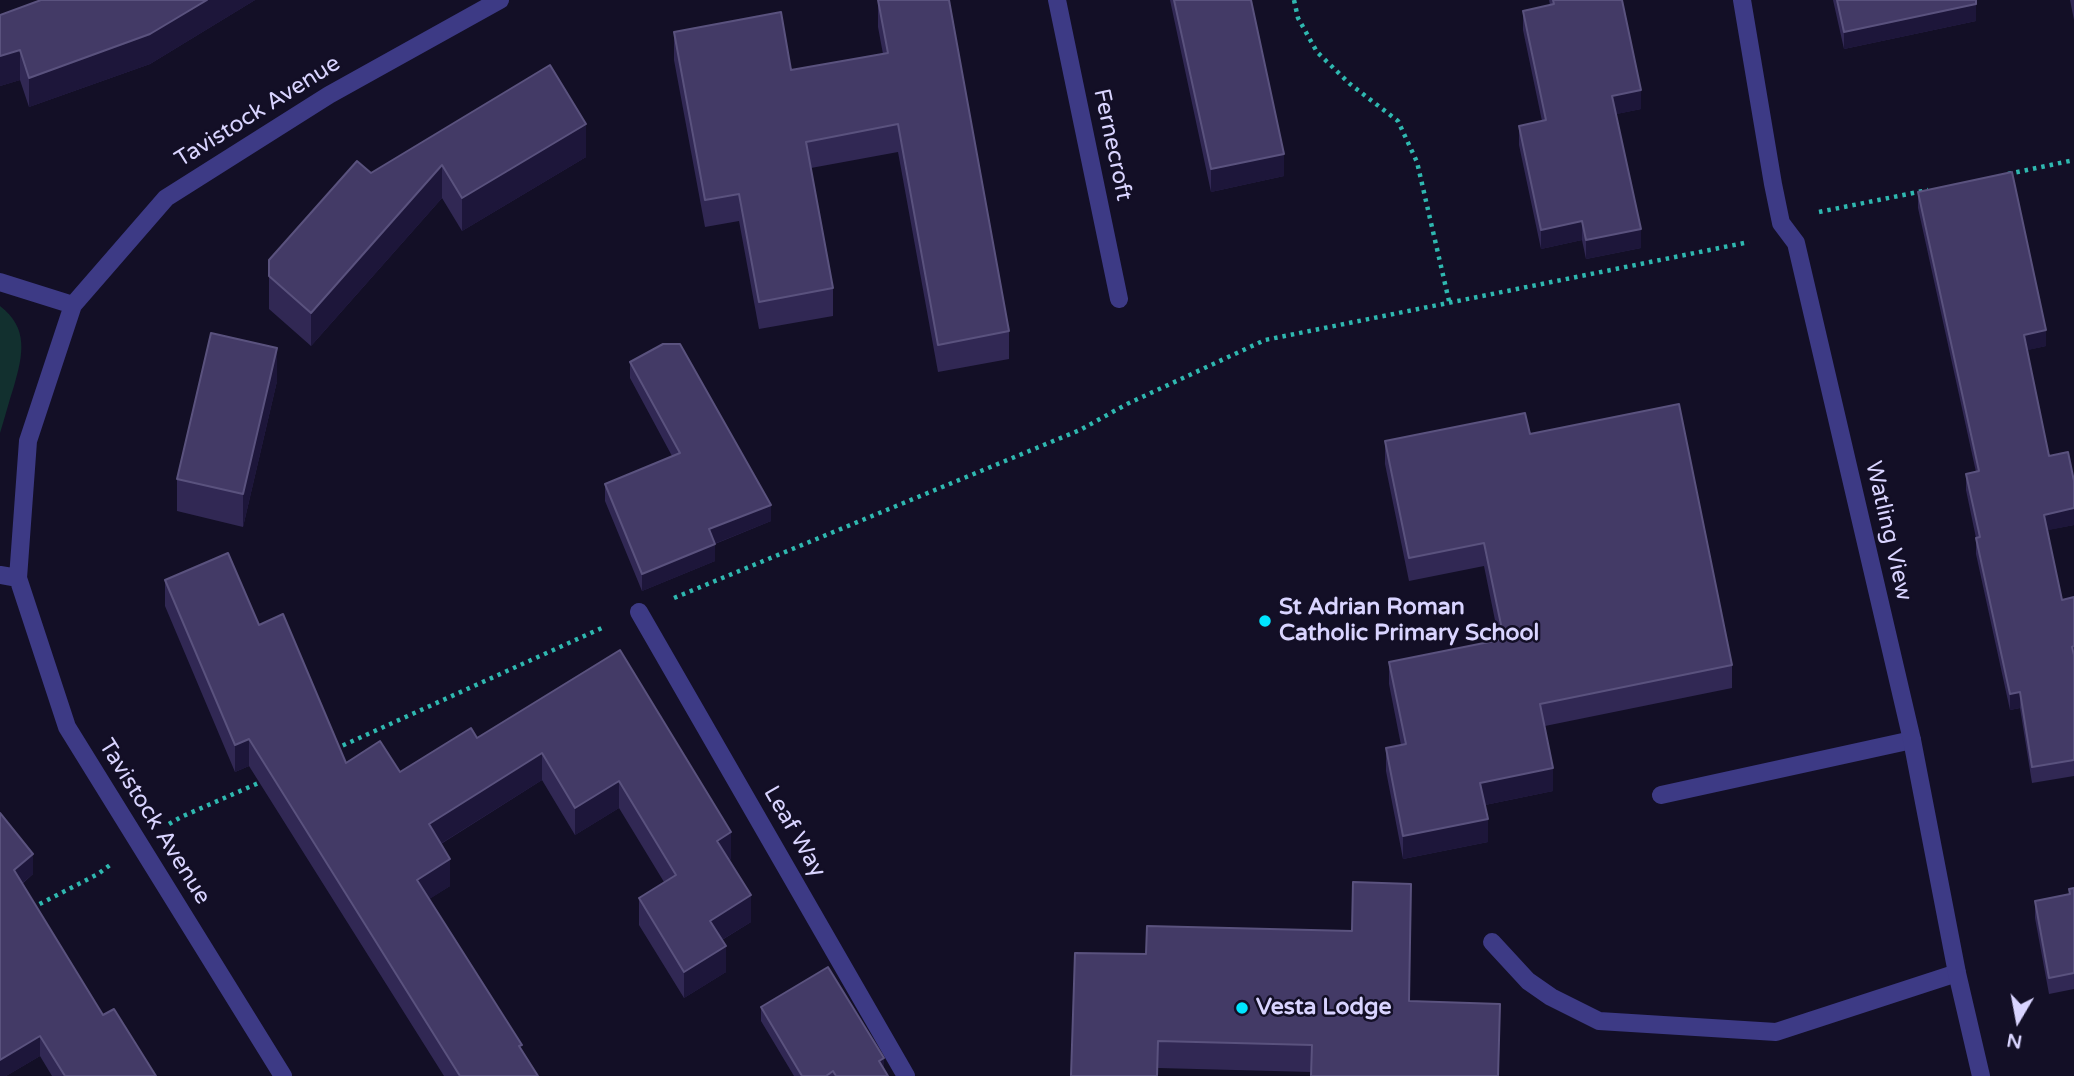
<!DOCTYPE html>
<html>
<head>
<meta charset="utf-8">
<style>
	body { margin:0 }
	#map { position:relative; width:2074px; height:1076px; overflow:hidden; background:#130f26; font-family:"Varela Round",sans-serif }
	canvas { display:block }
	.north { position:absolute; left:1983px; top:985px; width:70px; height:70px; -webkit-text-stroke:5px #130f26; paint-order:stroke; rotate:190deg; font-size:19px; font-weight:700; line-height:28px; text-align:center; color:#d9d4ff }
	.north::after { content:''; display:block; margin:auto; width:24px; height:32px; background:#d9d4ff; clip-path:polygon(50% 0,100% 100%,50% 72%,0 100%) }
</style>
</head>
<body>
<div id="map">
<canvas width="2074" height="1076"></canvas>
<div class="north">N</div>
</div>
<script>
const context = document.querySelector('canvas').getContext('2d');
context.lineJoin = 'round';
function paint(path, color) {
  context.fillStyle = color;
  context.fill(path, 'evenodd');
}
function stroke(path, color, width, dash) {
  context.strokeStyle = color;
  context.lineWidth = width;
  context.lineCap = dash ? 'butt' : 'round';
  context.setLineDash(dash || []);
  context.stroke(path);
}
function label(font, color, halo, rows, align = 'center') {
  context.font = font + ' "Varela Round",sans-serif';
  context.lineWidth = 5;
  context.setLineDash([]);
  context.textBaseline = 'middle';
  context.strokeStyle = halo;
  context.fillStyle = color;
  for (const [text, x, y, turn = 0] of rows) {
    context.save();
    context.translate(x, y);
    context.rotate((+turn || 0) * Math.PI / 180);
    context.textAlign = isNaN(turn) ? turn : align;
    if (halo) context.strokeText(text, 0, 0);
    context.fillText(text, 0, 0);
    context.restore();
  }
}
paint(new Path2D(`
	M 0,306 C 29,328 23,355 14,386 C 9,401 5,417 0,433 Z`), '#12302f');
stroke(new Path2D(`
	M 1294,0 L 1298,18 L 1317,52 L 1350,84 L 1398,121 L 1417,162 L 1449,301
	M 2008,174 L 2074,160
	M 1819,212 L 1928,190
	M 674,598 L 1080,430 L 1127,404 L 1265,340 L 1749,242
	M 335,749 L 604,627
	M 169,824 L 181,817 L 263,781
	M 32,908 L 98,874 L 110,865`), '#2fb8b0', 4.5, [3.5, 5]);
stroke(new Path2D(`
	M 1661,795 L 1912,740
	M 1492,942 L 1528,981 L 1551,997 L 1599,1021 L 1776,1032 L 1957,973`), '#3d3a85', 18);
stroke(new Path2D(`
	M 1057,0 L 1119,299
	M 1742,0 L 1773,184 L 1781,223 L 1796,243 L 1912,740 L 1957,973 L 1981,1076
	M 0,282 L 73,305
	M 0,575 L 18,578
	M 639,612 L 906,1076
	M 283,1076 L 67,727 L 18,578 L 28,441 L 73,305 L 166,198 L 329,95 L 500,0`), '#3d3a85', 18);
paint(new Path2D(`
	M 41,0 L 255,0 L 150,64 L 29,107 L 20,80 L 0,86 L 0,15 Z
	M 878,0 L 1009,331 L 1009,359 L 938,372 L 898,152 L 811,168 L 833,288 L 833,316 L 759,329 L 739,221 L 705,227 L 674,60 L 674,32 L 791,70 L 883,54 L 878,27 Z
	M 1170,0 L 1251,0 L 1284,176 L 1211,192 Z
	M 1549,0 L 1622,0 L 1641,109 L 1616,114 L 1641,248 L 1586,259 L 1582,240 L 1541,249 L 1519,145 L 1519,126 L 1542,121 L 1523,30 L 1523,11 L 1550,5 Z
	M 1833,0 L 1976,0 L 1976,21 L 1844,49 Z
	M 2070,0 L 2074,0 L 2074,20 Z
	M 550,65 L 586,157 L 462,231 L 442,198 L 311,346 L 269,309 L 269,260 L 371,173 Z
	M 1918,192 L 2046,346 L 2027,350 L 2049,456 L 2074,525 L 2047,530 L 2062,600 L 2074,597 L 2074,776 L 2032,783 L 2020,708 L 2010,710 L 1976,554 L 1976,538 L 1966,490 L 1966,474 L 1976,472 L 1918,208 Z
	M 630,362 L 771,521 L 715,544 L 715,561 L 642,591 L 605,501 L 605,484 L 672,456 L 630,378 Z
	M 277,381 L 243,527 L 177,511 L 177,479 Z
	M 1530,434 L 1732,665 L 1732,688 L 1545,726 L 1553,791 L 1485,805 L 1488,842 L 1403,859 L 1386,771 L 1386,748 L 1401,745 L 1389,684 L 1389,662 L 1499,640 L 1484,566 L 1409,581 L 1385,464 L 1385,441 Z
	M 165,580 L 259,625 L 346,763 L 400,772 L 477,738 L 620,650 L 731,859 L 729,860 L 751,922 L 722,940 L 726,972 L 684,998 L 639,925 L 639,898 L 664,882 L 619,808 L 575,835 L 542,780 L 441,844 L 450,886 L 429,899 L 538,1076 L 444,1076 L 249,766 L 235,772 L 165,606 Z
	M 0,813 L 33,874 L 22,884 L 103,1015 L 156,1076 L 52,1076 L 40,1056 L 6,1076 L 0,1076 Z
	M 2074,888 L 2074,989 L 2049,994 L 2035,918 L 2035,901 L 2069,895 L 2069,889 Z
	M 1411,912 L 1409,1001 L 1500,1032 L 1498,1076 L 1311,1076 L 1312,1072 L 1158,1068 L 1158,1076 L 1071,1076 L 1352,931 Z
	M 761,1007 L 884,1068 L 888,1076 L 794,1076 L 761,1021 Z`), '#312854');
paint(new Path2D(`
	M 207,0 L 255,0 L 150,64 L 29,107 L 29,78 Z
	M 1976,4 L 1976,21 L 1844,49 L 1844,32 Z
	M 20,50 L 20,80 L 0,86 L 0,56 Z
	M 1641,90 L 1641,109 L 1612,115 L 1612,96 Z
	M 586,124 L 586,157 L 462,231 L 462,198 Z
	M 1284,154 L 1284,176 L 1211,192 L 1211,169 Z
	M 442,165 L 442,198 L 311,346 L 311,313 Z
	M 1582,221 L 1582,240 L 1541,249 L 1541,230 Z
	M 1641,229 L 1641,248 L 1586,259 L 1586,240 Z
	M 2046,330 L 2046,346 L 2024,351 L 2024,335 Z
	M 277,348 L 277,381 L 243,527 L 243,494 Z
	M 771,505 L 771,521 L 709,546 L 709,529 Z
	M 2074,508 L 2074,525 L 2044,531 L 2044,515 Z
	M 715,544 L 715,561 L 642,591 L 642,574 Z
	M 2020,692 L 2020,708 L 2010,710 L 2010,694 Z
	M 249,739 L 249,766 L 235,772 L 235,745 Z
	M 542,753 L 542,780 L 429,851 L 429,824 Z
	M 1553,768 L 1553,791 L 1480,806 L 1480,783 Z
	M 619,781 L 619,808 L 575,835 L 575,808 Z
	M 1488,819 L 1488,842 L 1403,859 L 1403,836 Z
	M 731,832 L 731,859 L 717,868 L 717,841 Z
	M 33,854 L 33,874 L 14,890 L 14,870 Z
	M 450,859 L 450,886 L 417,907 L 417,880 Z
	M 751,895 L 751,922 L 710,947 L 710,921 Z
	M 726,946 L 726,972 L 684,998 L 684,972 Z
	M 40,1036 L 40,1056 L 6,1076 L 0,1076 L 0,1060 Z
	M 884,1058 L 884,1072 L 879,1061 Z`), '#1d163a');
const building = new Path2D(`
	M 41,0 L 207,0 L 150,34 L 29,78 L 20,50 L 0,56 L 0,15 Z
	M 878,0 L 949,0 L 1009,331 L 938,345 L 898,124 L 806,142 L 833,288 L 759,302 L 739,194 L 705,200 L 674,32 L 781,12 L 791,70 L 888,53 Z
	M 1174,0 L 1251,0 L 1284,154 L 1211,169 Z
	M 1553,0 L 1622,0 L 1641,90 L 1612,96 L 1641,229 L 1586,240 L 1582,221 L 1541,230 L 1519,126 L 1546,120 L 1523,11 L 1554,4 Z
	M 1837,0 L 1976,0 L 1976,4 L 1844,32 Z
	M 550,65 L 586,124 L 462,198 L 442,165 L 311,313 L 269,276 L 269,260 L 357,161 L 371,173 Z
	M 2012,172 L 2046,330 L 2024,335 L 2049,456 L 2068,452 L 2074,481 L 2074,508 L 2044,515 L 2062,600 L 2074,597 L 2074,646 L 2072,647 L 2074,655 L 2074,760 L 2032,767 L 2020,692 L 2010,694 L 1976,538 L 1980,537 L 1966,474 L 1979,471 L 1918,192 Z
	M 211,333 L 277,348 L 243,494 L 177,479 Z
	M 663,344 L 680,344 L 771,505 L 709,529 L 715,544 L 642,574 L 605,484 L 680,453 L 630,362 Z
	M 1679,404 L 1732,665 L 1540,704 L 1553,768 L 1480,783 L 1488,819 L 1403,836 L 1386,748 L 1406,744 L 1389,662 L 1504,639 L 1484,543 L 1409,558 L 1385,441 L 1525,413 L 1530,434 Z
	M 228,553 L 259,625 L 283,614 L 346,763 L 380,741 L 400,772 L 471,728 L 477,738 L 620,650 L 731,832 L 717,841 L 751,895 L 710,921 L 726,946 L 684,972 L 639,898 L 676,875 L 619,781 L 575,808 L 542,753 L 429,824 L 450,859 L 417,880 L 522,1045 L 519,1046 L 538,1076 L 460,1076 L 249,739 L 235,745 L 165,580 Z
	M 0,813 L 33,854 L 14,870 L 103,1015 L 114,1009 L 156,1076 L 65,1076 L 40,1036 L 0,1060 Z
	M 1353,882 L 1411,884 L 1409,1001 L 1500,1004 L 1498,1076 L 1311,1076 L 1312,1045 L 1158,1041 L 1157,1076 L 1071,1076 L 1075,953 L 1146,954 L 1147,926 L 1352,931 Z
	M 2074,888 L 2074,973 L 2049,978 L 2035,901 L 2070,894 L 2069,889 Z
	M 828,967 L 884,1058 L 879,1061 L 888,1076 L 836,1076 L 833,1071 L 826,1076 L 802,1076 L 761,1007 Z`);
paint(building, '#433a66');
stroke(building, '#5a527e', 2);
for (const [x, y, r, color] of [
	[1265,621,7,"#00e5ff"],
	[1242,1008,7,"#00e5ff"]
]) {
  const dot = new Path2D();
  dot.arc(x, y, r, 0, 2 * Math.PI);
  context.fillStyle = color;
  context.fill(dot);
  stroke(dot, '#130f26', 2.5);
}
label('23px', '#d9d4ff', '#130f26', [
	["Tavistock Avenue",258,112,-32],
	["Fernecroft",1112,145,78],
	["Watling View",1888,531,77],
	["Tavistock Avenue",154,822,58],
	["Leaf Way",794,832,60]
]);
label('bold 23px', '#d9d4ff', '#130f26', [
	["St Adrian Roman",1279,608],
	["Catholic Primary School",1279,634],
	["Vesta Lodge",1256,1008]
], 'left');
</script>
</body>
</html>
